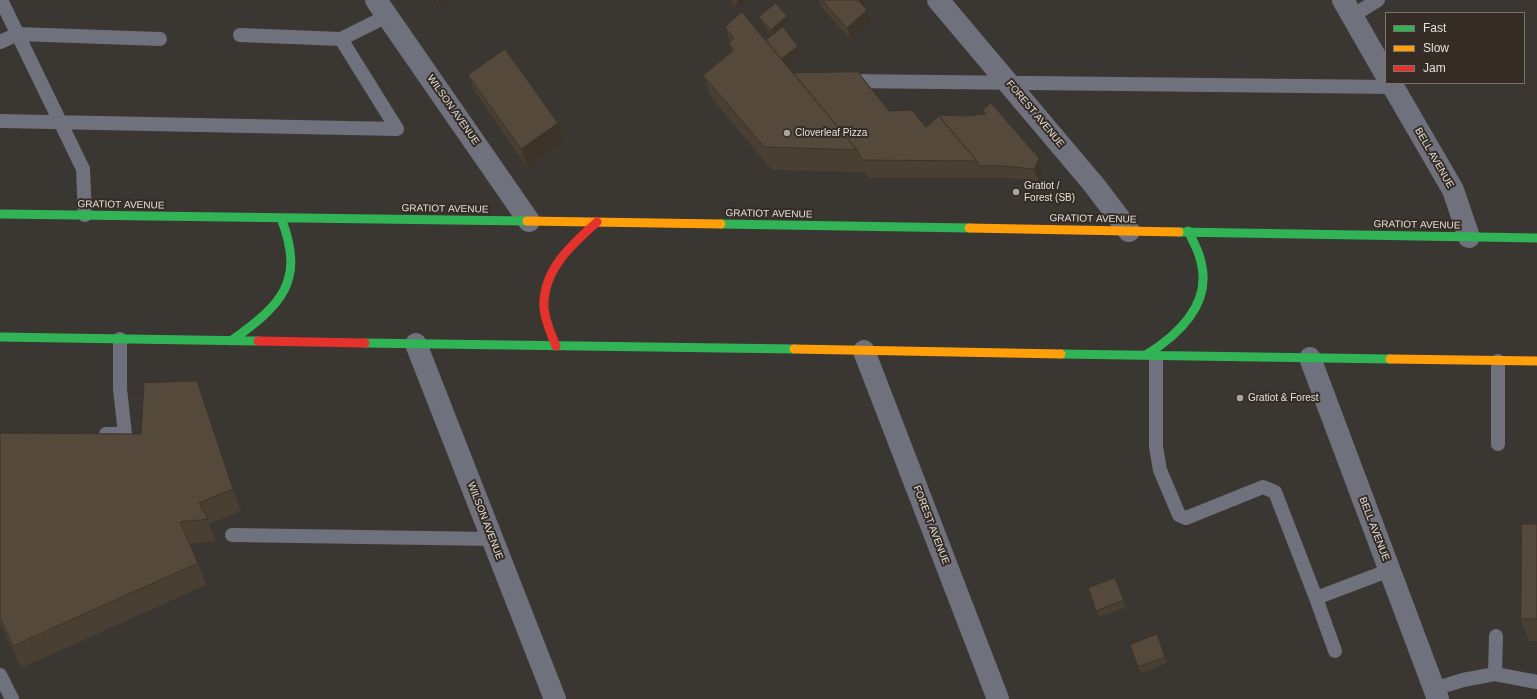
<!DOCTYPE html>
<html>
<head>
<meta charset="utf-8">
<style>
	body { margin:0 }
	#map { position:relative; width:1537px; height:699px; overflow:hidden; background:#3a3632; font-family:Arial,sans-serif }
	canvas { display:block }
	.legend { position:absolute; left:1385px; top:12px; width:140px; height:72px; box-sizing:border-box; background:#342c25; border:1px solid #7b746e; margin:0; padding:5px 7px; list-style:none; font-size:12px; color:#e5e0db }
	.legend li { display:flex; align-items:center; gap:8px; height:20px }
	.legend b { width:20px; border:1px solid #7b746e }
</style>
</head>
<body>
<div id="map">
<canvas width="1537" height="699"></canvas>
<ul class="legend">
<li><b style="height:5px;background:#30b455"></b>Fast</li>
<li><b style="height:5px;background:#ff9f0a"></b>Slow</li>
<li><b style="height:5px;background:#e5322d"></b>Jam</li>
</ul>
</div>
<script>
const context = document.querySelector('canvas').getContext('2d');
context.lineJoin = 'round';
function stroke(path, color, width, dash) {
  context.strokeStyle = color;
  context.lineWidth = width;
  context.lineCap = dash ? 'butt' : 'round';
  context.setLineDash(dash || []);
  context.stroke(path);
}
function paint(path, color) {
  context.fillStyle = color;
  context.fill(path, 'evenodd');
}
function label(font, color, halo, rows, align = 'center') {
  context.font = font + ' Arial,sans-serif';
  context.lineWidth = 4;
  context.setLineDash([]);
  context.textBaseline = 'middle';
  context.strokeStyle = halo;
  context.fillStyle = color;
  for (const [text, x, y, turn = 0] of rows) {
    context.save();
    context.translate(x, y);
    context.rotate((+turn || 0) * Math.PI / 180);
    context.textAlign = isNaN(turn) ? turn : align;
    if (halo) context.strokeText(text, 0, 0);
    context.fillText(text, 0, 0);
    context.restore();
  }
}
stroke(new Path2D(`
	M 1,0 L 83,169 L 85,215
	M 1352,16 L 1378,0
	M 341,39 L 387,16
	M 0,42 L 18,34 L 160,39
	M 847,81 L 1393,87
	M 0,121 L 397,129 L 341,39 L 240,35
	M 1156,356 L 1156,447 L 1160,470 L 1179,515 L 1186,518 L 1263,487 L 1275,492 L 1316,598 L 1390,570
	M 106,434 L 125,434 L 120,389 L 120,339
	M 1498,444 L 1498,361
	M 232,535 L 492,539
	M 1316,598 L 1335,651
	M 1495,674 L 1537,682
	M 0,675 L 12,699
	M 1434,689 L 1463,680 L 1495,674 L 1496,636`), '#6f727c', 14);
stroke(new Path2D(`
	M 376,0 L 529,221
	M 938,0 L 1095,186 L 1129,231
	M 1343,0 L 1386,75
	M 1391,83 L 1453,190 L 1469,237
	M 416,344 L 555,699
	M 864,351 L 998,699
	M 1310,358 L 1438,699`), '#6f727c', 22);
stroke(new Path2D(`
	M 0,214 L 527,221
	M 721,224 L 969,228
	M 1179,232 L 1537,238
	M 0,337 L 258,341
	M 231,341 C 281,305 306,282 281,218
	M 365,343 L 794,349
	M 1061,354 L 1390,359
	M 1146,355 C 1178,335 1212,304 1201,262 C 1199,251 1193,241 1188,231`), '#30b455', 9);
stroke(new Path2D(`
	M 527,221 L 721,224
	M 969,228 L 1179,232
	M 794,349 L 1061,354
	M 1390,359 L 1537,361`), '#ff9f0a', 9);
stroke(new Path2D(`
	M 258,341 L 365,343
	M 556,346 C 551,334 545,321 544,308 C 542,271 571,245 597,222`), '#e5322d', 9);
paint(new Path2D(`
	M 436,0 L 449,0 L 440,6 Z
	M 729,0 L 750,0 L 737,10 Z
	M 819,0 L 865,0 L 867,6 L 865,8 L 867,10 L 871,22 L 851,40 L 822,8 Z
	M 759,17 L 790,22 L 783,28 L 798,46 L 800,52 L 785,64 L 793,73 L 889,111 L 926,127 L 964,116 L 984,114 L 982,111 L 1039,158 L 1044,171 L 1039,181 L 1008,178 L 869,178 L 864,172 L 772,170 L 711,97 L 703,75 L 732,51 L 728,43 L 730,41 L 725,27 L 766,40 L 772,35 L 762,23 Z
	M 468,75 L 564,141 L 527,167 L 475,92 Z
	M 197,381 L 205,403 L 241,511 L 209,524 L 216,541 L 190,544 L 198,563 L 206,585 L 21,668 L 0,623 L 0,433 L 141,434 Z
	M 1537,524 L 1537,641 L 1529,641 L 1521,619 Z
	M 1115,578 L 1126,607 L 1099,617 L 1088,588 Z
	M 1157,634 L 1167,663 L 1141,674 L 1130,645 Z`), '#493f33');
paint(new Path2D(`
	M 438,0 L 449,0 L 440,6 Z
	M 740,0 L 750,0 L 737,10 L 735,4 Z
	M 857,0 L 865,0 L 867,6 L 861,11 Z
	M 867,10 L 871,22 L 851,40 L 847,28 Z
	M 787,16 L 790,22 L 773,37 L 771,30 Z
	M 798,46 L 800,52 L 781,68 L 778,62 Z
	M 558,123 L 564,141 L 527,167 L 521,149 Z
	M 1039,158 L 1044,171 L 1039,181 L 1034,169 Z
	M 197,381 L 205,403 L 241,511 L 233,489 Z`), '#3c3329');
const building = new Path2D(`
	M 732,0 L 740,0 L 735,4 Z
	M 822,0 L 858,0 L 867,10 L 847,28 Z
	M 776,3 L 787,16 L 771,30 L 759,17 Z
	M 742,12 L 857,150 L 764,147 L 703,75 L 734,50 L 728,43 L 734,38 L 725,27 Z
	M 783,27 L 798,46 L 781,59 L 766,40 Z
	M 505,49 L 558,123 L 521,149 L 468,75 Z
	M 858,72 L 889,111 L 912,110 L 926,127 L 939,116 L 977,161 L 863,160 L 860,157 L 857,150 L 793,73 Z
	M 991,103 L 1039,158 L 1034,169 L 1003,166 L 979,166 L 977,161 L 939,116 L 937,117 L 940,115 L 964,116 L 986,114 L 982,111 Z
	M 197,381 L 233,489 L 199,503 L 208,519 L 180,522 L 198,563 L 13,646 L 0,618 L 0,433 L 141,434 L 144,383 Z
	M 1522,524 L 1537,524 L 1537,619 L 1521,619 Z
	M 1115,578 L 1124,600 L 1096,611 L 1088,588 Z
	M 1157,634 L 1165,657 L 1138,667 L 1130,645 Z`);
paint(building, '#55493b');
stroke(building, '#3c3329', 1);
for (const [x, y, r, color] of [
	[787,133,4,"#a9a4a0"],
	[1016,192,4,"#a9a4a0"],
	[1240,398,4,"#a9a4a0"]
]) {
  const dot = new Path2D();
  dot.arc(x, y, r, 0, 2 * Math.PI);
  context.fillStyle = color;
  context.fill(dot);
  stroke(dot, '#342c25', 1.5);
}
label('10px', '#e5e0db', '#342c25', [
	["WILSON AVENUE",453,110,55],
	["FOREST AVENUE",1035,114,50],
	["BELL AVENUE",1434,158,60],
	["GRATIOT AVENUE",121,205,1],
	["GRATIOT AVENUE",445,209,1],
	["GRATIOT AVENUE",769,214,1],
	["GRATIOT AVENUE",1093,219,1],
	["GRATIOT AVENUE",1417,225,1],
	["WILSON AVENUE",485,521,69],
	["FOREST AVENUE",931,525,69],
	["BELL AVENUE",1374,529,69]
]);
label('10px', '#e5e0db', '#342c25', [
	["Cloverleaf Pizza",795,133],
	["Gratiot /",1024,186],
	["Forest (SB)",1024,198],
	["Gratiot & Forest",1248,398]
], 'left');
</script>
</body>
</html>
